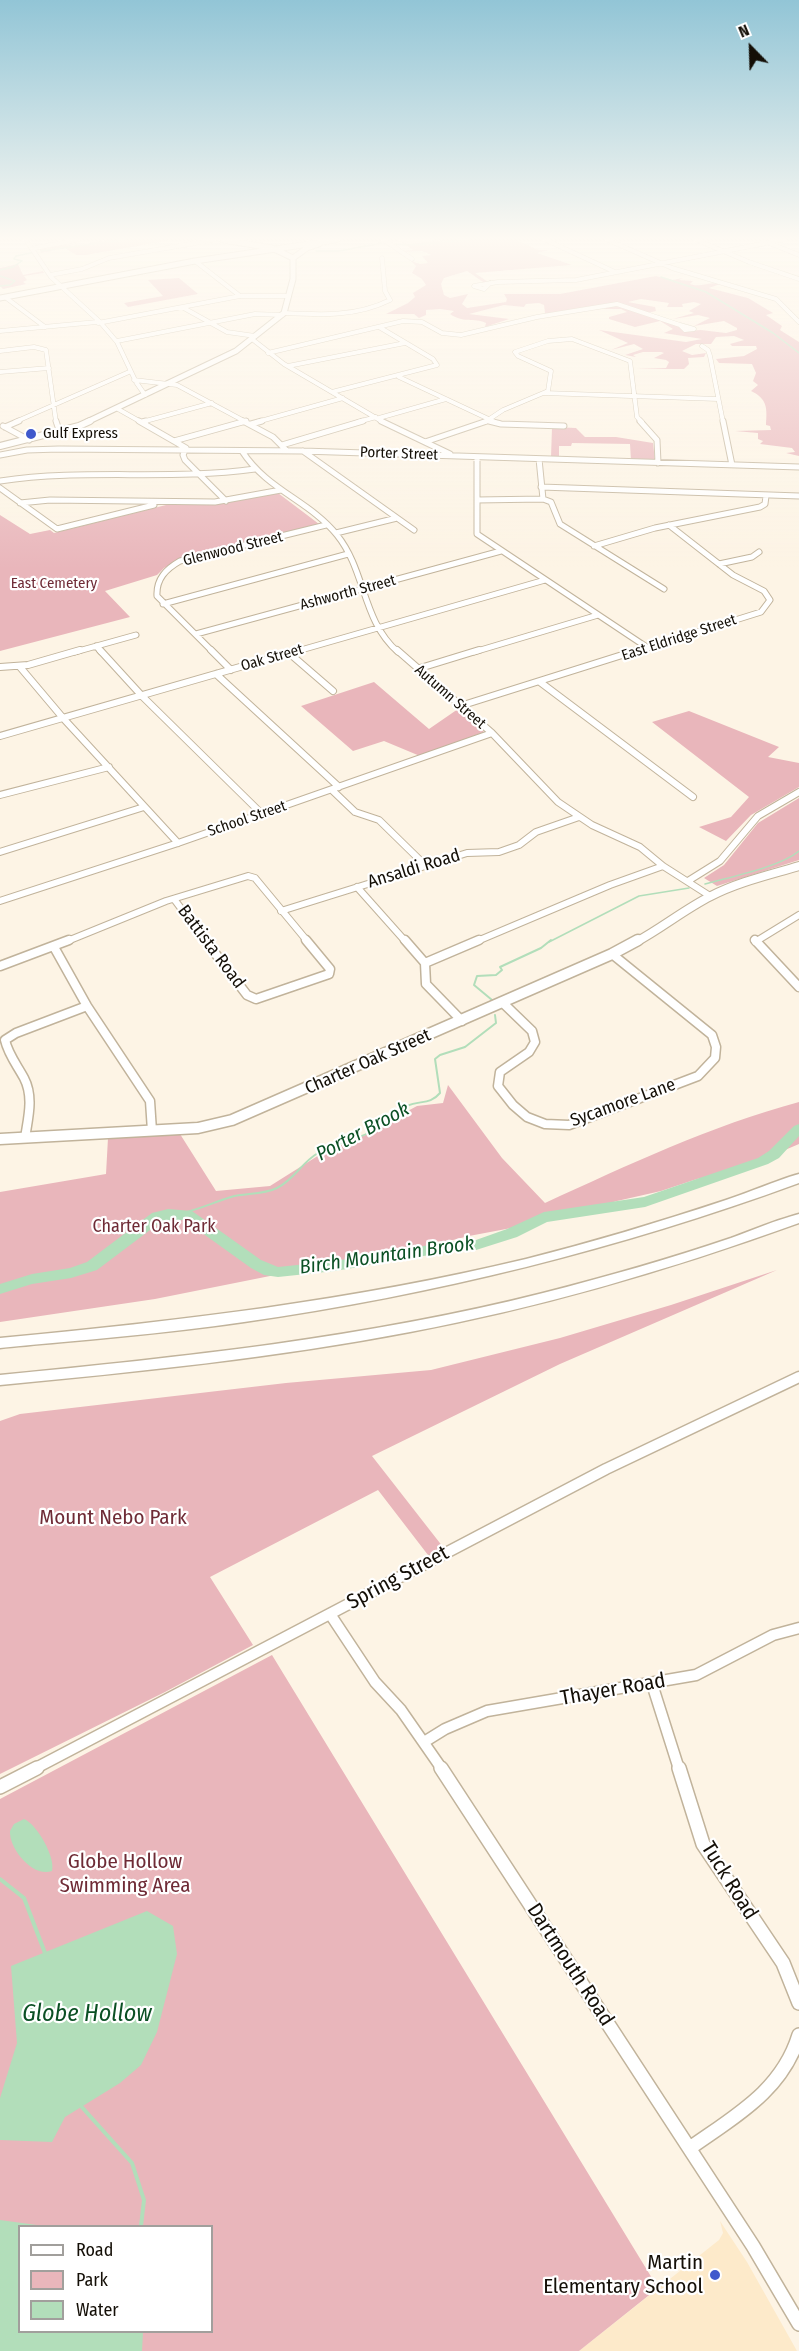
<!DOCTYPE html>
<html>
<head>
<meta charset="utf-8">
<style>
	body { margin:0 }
	#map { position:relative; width:799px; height:2351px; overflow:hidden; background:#fdf4e5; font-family:"Fira Sans Condensed",sans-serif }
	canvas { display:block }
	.legend { position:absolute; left:18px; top:2225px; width:195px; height:108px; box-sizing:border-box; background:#fff; border:2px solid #a19f9c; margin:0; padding:8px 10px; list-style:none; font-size:18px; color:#140f07 }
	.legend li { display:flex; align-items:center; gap:12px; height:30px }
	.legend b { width:30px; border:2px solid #a19f9c }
	.north { position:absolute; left:721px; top:18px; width:60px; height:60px; -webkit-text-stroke:4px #fff; paint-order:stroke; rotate:337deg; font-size:16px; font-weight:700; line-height:24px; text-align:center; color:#140f07 }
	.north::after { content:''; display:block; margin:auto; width:21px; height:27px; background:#140f07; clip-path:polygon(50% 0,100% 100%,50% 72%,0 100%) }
</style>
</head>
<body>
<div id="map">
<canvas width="799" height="2351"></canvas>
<ul class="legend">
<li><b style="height:8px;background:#fff"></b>Road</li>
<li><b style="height:16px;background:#e9b6bb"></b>Park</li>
<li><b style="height:16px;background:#b2deba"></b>Water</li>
</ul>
<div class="north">N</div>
</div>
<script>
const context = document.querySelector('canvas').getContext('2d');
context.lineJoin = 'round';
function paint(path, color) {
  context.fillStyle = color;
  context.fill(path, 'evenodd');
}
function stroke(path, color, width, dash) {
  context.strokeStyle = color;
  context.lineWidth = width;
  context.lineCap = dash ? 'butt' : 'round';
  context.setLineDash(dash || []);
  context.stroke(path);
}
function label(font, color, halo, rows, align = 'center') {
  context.font = font + ' "Fira Sans Condensed",sans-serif';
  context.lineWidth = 4.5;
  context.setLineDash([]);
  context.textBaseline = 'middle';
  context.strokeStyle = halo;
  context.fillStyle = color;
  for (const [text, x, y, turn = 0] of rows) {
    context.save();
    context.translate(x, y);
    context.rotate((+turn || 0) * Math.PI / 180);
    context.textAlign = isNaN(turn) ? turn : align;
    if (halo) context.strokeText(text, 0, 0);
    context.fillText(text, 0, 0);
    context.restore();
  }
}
paint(new Path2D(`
	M 720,2221 L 747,2262 L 797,2351 L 579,2351 L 719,2240 L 723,2233 Z`), '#fdeaca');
paint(new Path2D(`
	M 106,240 L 171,240 L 86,255 L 76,255 L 65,248 L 41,253 L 39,245 L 59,242 L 74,246 Z
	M 444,240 L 516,240 L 538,250 L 549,250 L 537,253 L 572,265 L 475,273 L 488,282 L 483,282 L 467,271 L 444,278 L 441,284 L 444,295 L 450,298 L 468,294 L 462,304 L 467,308 L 506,302 L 507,299 L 504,294 L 560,294 L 656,276 L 673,280 L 683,278 L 679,280 L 693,281 L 690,284 C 700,288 710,281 720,284 L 709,288 L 748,298 L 773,313 L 766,315 L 782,326 L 780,330 L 799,342 L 799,456 L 786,453 L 795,452 L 792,448 L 760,444 L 763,441 L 758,439 L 758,433 L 735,431 L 771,430 L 770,426 L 766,425 C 767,409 768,399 751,391 L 758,385 L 753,381 L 756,373 L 752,364 L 719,363 L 716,359 L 744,356 L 757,349 L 756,346 L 732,346 L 730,344 L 744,340 L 734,336 L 716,337 L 711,344 L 696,344 L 682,351 L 692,355 L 706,353 L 704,357 L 688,358 L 689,364 L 684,369 L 636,369 L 666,368 L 669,362 L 666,360 L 654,358 L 664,353 L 661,352 L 643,352 L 633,355 L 636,357 L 625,355 L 643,349 L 634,344 L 611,350 L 628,343 L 599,330 L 686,342 L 702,339 L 664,333 L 673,329 L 660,321 L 635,327 L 609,319 L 609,317 L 627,312 L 621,309 L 603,309 L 617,305 L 676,325 L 684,331 L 701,330 L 726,333 L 737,330 L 737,328 L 724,321 L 694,326 L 710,318 L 698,315 L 673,319 L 694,313 L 689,311 L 701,304 L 694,302 L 682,304 L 683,307 L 667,307 L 669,303 L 641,299 L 628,302 L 655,307 L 656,311 L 647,313 L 614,303 L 548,314 L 545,313 L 544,305 L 539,303 L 526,304 L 524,307 L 504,305 L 469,314 L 509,319 L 485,327 L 486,323 C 473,317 465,324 450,314 L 454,311 L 440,309 L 426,310 L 426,315 L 419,318 L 414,314 L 386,314 L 408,303 L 415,297 L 413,293 L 426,285 L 422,279 L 412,273 L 416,266 L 411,261 L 420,264 L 428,263 L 422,256 L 431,255 L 422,251 L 403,252 L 401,251 L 413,250 L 405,244 Z
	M 18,264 L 23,275 L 43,271 L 44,273 L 24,276 L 27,280 L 23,282 L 26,284 L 3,289 L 0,286 L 0,268 Z
	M 179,278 L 198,294 L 128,307 L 124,303 L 163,296 L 148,280 Z
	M 552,427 L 576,428 L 585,437 L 616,437 L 653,443 L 655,461 L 631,460 L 630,444 L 572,443 L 571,446 L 559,446 L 559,458 L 551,457 Z
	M 278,493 L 319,524 L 177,561 L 164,568 L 157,575 L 105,591 L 130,617 L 0,651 L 0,515 L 30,534 L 50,530 L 54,533 L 170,504 L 206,504 Z
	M 374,682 L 429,729 L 458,709 L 484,732 L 420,756 L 384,741 L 353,751 L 301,706 Z
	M 689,711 L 779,747 L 768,757 L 799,763 L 799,787 L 751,815 L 726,841 L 699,827 L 731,817 L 749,797 L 652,722 Z
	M 799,798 L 799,860 L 717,886 L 704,878 L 724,865 L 758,823 Z
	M 448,1085 L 502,1158 L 545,1203 C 628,1165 710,1126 799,1102 L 799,1144 L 731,1173 L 697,1179 L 661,1191 L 617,1201 L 543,1222 L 469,1236 L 405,1252 L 275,1275 L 155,1299 L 0,1322 L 0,1192 L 106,1174 L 108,1138 L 180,1134 L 216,1191 L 270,1186 L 324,1152 L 382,1128 L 391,1120 L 417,1106 L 443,1103 Z
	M 777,1270 L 560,1364 L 372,1456 L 443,1547 L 428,1555 L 378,1490 L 210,1577 L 253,1645 L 165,1692 L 0,1774 L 0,1421 L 20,1414 L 286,1383 L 431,1370 L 560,1338 L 671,1305 Z
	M 272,1655 L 658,2288 L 579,2351 L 0,2351 L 0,1799 ZM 20,2226 L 212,2226 L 212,2332 L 20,2332 Z`), '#e9b6bb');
paint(new Path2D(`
	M 24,1819 C 37,1824 56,1858 52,1871 C 33,1878 9,1849 10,1831 L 14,1824 Z
	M 147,1911 L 173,1926 L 177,1954 L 157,2032 L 141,2065 L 120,2083 L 65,2117 L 52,2142 L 0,2140 L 0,2098 L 17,2043 L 11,1966 Z
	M 0,2220 L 44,2226 L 20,2226 L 20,2332 L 143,2332 L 142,2351 L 0,2351 Z`), '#b2deba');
stroke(new Path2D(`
	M 395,244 C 420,247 443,241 468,240
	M 41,251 L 123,240
	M 316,251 L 339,251 L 382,243
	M 0,270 L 13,267 L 22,261 L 14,259 L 16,256 L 35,252
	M 0,276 L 15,281 L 10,285 L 0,286
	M 661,277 L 706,292 L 773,333 L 799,353
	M 705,884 C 730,877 780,867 799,851
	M 549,942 L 639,896 L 689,888`), '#b2deba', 1.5);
stroke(new Path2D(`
	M 492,1000 L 474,985 L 477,976 L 496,975 L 502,970 L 500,967 L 541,948 L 551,940
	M 183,1213 C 200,1209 215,1202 231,1197 C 246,1193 262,1195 277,1188 C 294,1180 302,1162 318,1153 C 336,1142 360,1140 378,1128 C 388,1122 395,1111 407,1106 C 420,1100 430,1105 440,1093 L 435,1059 L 440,1055 L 465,1047 L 496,1023 L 495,1015`), '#b2deba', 2);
stroke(new Path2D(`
	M 0,1879 L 24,1898 L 45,1953
	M 80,2105 L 132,2163 L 144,2200 L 141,2226`), '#b2deba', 4);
paint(new Path2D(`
	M 799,1124 L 799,1136 L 779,1158 L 768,1164 L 645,1207 L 547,1222 L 517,1237 L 476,1250 L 453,1251 L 335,1271 L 278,1277 L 264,1275 L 251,1268 L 184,1220 L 162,1221 L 97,1270 L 71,1278 L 32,1284 L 0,1294 L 0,1284 L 32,1274 L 70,1268 L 87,1262 L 152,1213 L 168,1209 L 192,1211 L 261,1260 L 278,1267 L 335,1261 L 453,1241 L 476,1240 L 507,1229 L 544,1212 L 644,1197 L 758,1158 L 769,1151 L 794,1126 Z`), '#b2deba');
const minorFar5 = new Path2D(`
	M 26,240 L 51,277 L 100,322 L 117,342 L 136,382 L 145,395
	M 384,240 L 412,259
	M 402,240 L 407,242 L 431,240
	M 546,240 L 615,272
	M 608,240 L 672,268 L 776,299 L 799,322
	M 697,240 L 749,262 L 799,279
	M 769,243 L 799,255
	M 35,248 L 77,240
	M 195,261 L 240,296
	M 50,275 L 82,269 L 109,258 L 213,240
	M 490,283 L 484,289 L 474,286 L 498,282 L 576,280 L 782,240
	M 5,297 L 45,327
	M 182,307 L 227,332 L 255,336
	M 284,313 C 321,315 356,317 390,300 L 385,291 L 382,258
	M 98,323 L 240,296 L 289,296
	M 680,325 L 694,329 L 685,330 Z
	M 0,331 L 97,322
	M 252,339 L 284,364 L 383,422
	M 117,341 L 255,314 L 282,315
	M 702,346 L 708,350 L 710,356 L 723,422
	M 0,351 L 34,347 L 46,350 L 56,422
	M 268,353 L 403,321 L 422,322 L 442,333 L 461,335 L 537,317 L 617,304 L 680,325
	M 288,366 L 405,343
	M 0,372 L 49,368
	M 399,377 L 495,422
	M 134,380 L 177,385 L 246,422
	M 332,392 L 437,365 L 433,359 L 379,327
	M 544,393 L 718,399
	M 118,409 L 141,422
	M 379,418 L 446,399
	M 15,422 L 129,372
	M 142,422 L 212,403
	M 241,422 L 246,421
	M 257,422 L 343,398
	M 358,422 L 376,417
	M 485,422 L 503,410 L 548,391 L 551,371 L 518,356 L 515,352 L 548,341 L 572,339 L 630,361 L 637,417 L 642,422`);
const minorFar4 = new Path2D(`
	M 56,421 L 60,433
	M 139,421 L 186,448 L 183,455 L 185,460 L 226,501
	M 243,421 L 273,437 L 286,450
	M 381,421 L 450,454
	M 489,421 L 501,424 L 564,426
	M 640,421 L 657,440 L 658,463
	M 723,421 L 732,465
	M 142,422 L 146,421
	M 251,424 L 262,421
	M 3,426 L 29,440
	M 5,427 L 19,421
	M 174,441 L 246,421
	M 425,442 L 487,421
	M 282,445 L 363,421
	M 242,451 C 267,490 310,501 337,535 C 366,571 362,621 398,652
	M 303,451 L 414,530
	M 0,455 L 27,450 L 59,449 L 303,451 L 799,467
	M 477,457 L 477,534 L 648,648
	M 539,459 L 543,499 L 551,502 L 560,524 L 664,589
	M 0,481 C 85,468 170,481 255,469
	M 541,487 L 799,496
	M 0,488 L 57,529 L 154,505
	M 477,500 L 543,499
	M 20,503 L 50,500 L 215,502 L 281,490
	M 336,533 L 397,518
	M 594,546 L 655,528 L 760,507 L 765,504 L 766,496
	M 719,564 L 752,557 L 759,552
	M 163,604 L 348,554
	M 196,634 L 501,551
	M 96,646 L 101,652
	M 75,652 L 136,635
	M 213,652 L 157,596 C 156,579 166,569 180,561 L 326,525
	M 294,652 L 545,580
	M 474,652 L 598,615
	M 633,652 L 761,612 L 770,600 L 764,591 L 733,575 L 669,525`);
const minorFar3 = new Path2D(`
	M 100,650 L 142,696 L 262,814
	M 211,650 L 231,670
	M 397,650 L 492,733 L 558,802 L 592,825 L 640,847 L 663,866 L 710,896
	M 289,653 L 333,691
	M 0,667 L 28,665 L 80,650
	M 20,667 L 63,718 L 178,843
	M 417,669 L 479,650
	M 216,674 L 339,787
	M 540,682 L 693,797
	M 460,706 L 638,650
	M 0,736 L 299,650
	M 332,790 L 355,812 L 379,820 L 426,866
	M 0,795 L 109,767
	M 0,852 L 144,807
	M 688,881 L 720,861 L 758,816 L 799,792
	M 357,887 L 406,942
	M 174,899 L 206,942
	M 0,901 L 178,843 L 492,733
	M 281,911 L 467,853 L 499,852 L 519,845 L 536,832 L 579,817
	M 65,942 L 166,901 L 248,876 L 255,878 L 308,942
	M 475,942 L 610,885 L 663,866
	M 755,942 L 799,915`);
const minorFar2 = new Path2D(`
	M 205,940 L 247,995 L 256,999 L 329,974 L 330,969 L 306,940
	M 405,940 L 425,963 L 426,984 L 462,1021
	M 755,940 L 799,987
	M 54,947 L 87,1006 L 150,1101 L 152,1131
	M 425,963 L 479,940
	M 0,966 L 69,940
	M 503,1003 L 532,1031 L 535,1042 L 529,1052 L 500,1072 L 498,1086 L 513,1105 L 527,1117 L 545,1124 L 569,1125 L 698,1076 L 715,1058 L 716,1047 L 712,1035 L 612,954
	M 25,1138 C 28,1118 34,1097 24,1078 C 17,1065 8,1054 5,1040 L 16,1033 L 87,1006`);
const minorFar1 = new Path2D(`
	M 330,1614 L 375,1682 L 401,1710 L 442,1769
	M 652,1684 L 679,1769
	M 424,1742 L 445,1729 L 487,1711 L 696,1675 L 773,1635 L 799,1628
	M 34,1769 L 606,1469 L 799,1377`);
const minor = new Path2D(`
	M 441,1768 L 753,2246 L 799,2324
	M 679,1768 L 703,1844 L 783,1963 L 799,2003
	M 0,1787 L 37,1768
	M 690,2148 C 735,2116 782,2091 799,2035`);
const majorFar3 = new Path2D(`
	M 223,240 L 272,248 L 293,258
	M 0,298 L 195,261 L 336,240
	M 87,422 L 236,351 L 284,313 L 293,279 L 293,258 L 307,248 L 319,244`);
const majorFar2 = new Path2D(`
	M 0,446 L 79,426 L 90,421`);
const majorFar1 = new Path2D(`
	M 636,942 C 662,928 685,909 711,896 C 738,882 769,875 799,866`);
const major = new Path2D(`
	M 0,1139 L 198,1128 L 232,1120 L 612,954 L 638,940`);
const highway = new Path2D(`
	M 799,1174 L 799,1183 C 619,1249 434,1295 244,1322 C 163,1334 81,1340 0,1348 L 0,1338 C 179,1321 351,1301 526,1259 C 593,1242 660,1222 726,1200 C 751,1192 774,1181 799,1174 Z
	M 799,1214 L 799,1223 C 672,1269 543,1307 410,1332 C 274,1358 137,1372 0,1385 L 0,1375 C 183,1357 365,1338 543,1293 C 606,1277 669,1259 731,1238 C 753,1230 776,1220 799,1214 Z`);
stroke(minorFar5, '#c1b39b', 5);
stroke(minorFar4, '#c1b39b', 7);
stroke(minorFar3, '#c1b39b', 8);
stroke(minorFar2, '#c1b39b', 11);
stroke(minorFar1, '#c1b39b', 13);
stroke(minor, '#c1b39b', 16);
stroke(majorFar3, '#c1b39b', 7);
stroke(majorFar2, '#c1b39b', 8);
stroke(majorFar1, '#c1b39b', 10);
stroke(major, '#c1b39b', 13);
stroke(highway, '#c1b39b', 3);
stroke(minorFar5, '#fff', 4);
stroke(minorFar4, '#fff', 5);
stroke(minorFar3, '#fff', 6);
stroke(minorFar2, '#fff', 8);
stroke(minorFar1, '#fff', 10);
stroke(minor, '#fff', 13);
stroke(majorFar3, '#fff', 5);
stroke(majorFar2, '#fff', 6);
stroke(majorFar1, '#fff', 8);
stroke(major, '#fff', 10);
paint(highway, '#fff');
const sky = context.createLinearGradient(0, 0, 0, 569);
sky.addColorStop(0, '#92c5d6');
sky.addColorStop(0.42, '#fefaf3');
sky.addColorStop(1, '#fefaf300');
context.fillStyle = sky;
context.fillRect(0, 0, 799, 569);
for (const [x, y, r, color] of [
	[31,434,6,"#4059cc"],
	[715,2275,6,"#4059cc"]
]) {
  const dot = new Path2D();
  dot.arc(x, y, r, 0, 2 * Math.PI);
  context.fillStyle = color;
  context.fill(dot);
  stroke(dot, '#fff', 2);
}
label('15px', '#140f07', '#fff', [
	["Gulf Express",43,434]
], 'left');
label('15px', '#140f07', '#fff', [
	["Porter Street",399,454,2],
	["Glenwood Street",233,549,-14],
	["Ashworth Street",348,593,-15],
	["East Eldridge Street",679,638,-18],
	["Oak Street",272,658,-16],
	["Autumn Street",450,697,41],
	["School Street",247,819,-19]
]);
label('15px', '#6f2b36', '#fff', [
	["East Cemetery",54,584]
]);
label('18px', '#140f07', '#fff', [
	["Ansaldi Road",414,869,-17],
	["Battista Road",211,947,53],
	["Charter Oak Street",368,1062,-24],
	["Sycamore Lane",623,1103,-20]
]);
label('18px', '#6f2b36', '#fff', [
	["Charter Oak Park",154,1227]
]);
label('italic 20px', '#0b5024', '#fff', [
	["Porter Brook",363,1132,-28],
	["Birch Mountain Brook",387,1256,-8]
]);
label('21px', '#6f2b36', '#fff', [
	["Mount Nebo Park",113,1518],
	["Globe Hollow",125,1862],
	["Swimming Area",125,1886]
]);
label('21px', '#140f07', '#fff', [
	["Spring Street",398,1578,-28],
	["Thayer Road",613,1690,-10],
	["Tuck Road",729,1881,58],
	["Dartmouth Road",570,1965,57]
]);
label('21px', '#140f07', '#fff', [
	["Martin",703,2263],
	["Elementary School",703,2287]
], 'right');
label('italic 24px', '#0b5024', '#fff', [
	["Globe Hollow",87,2014]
]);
</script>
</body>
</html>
